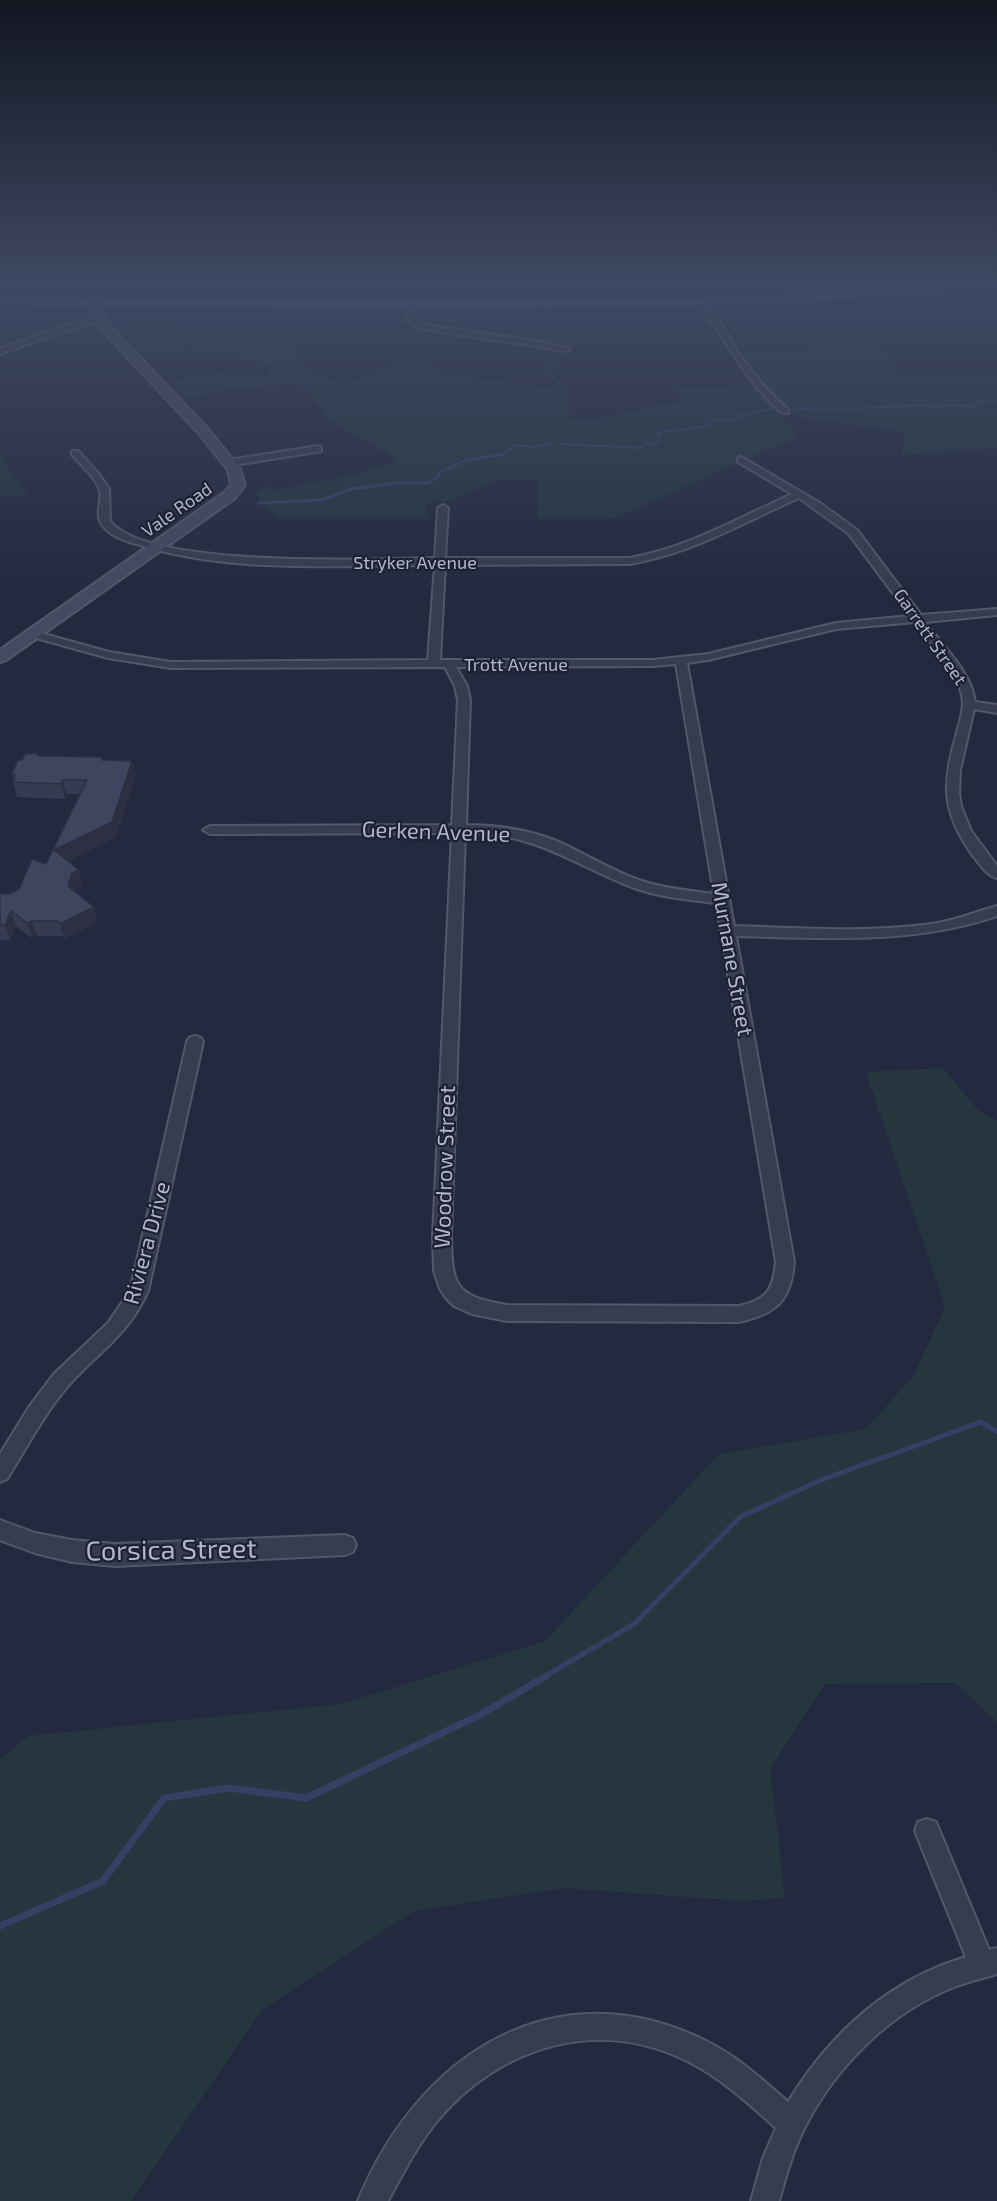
<!DOCTYPE html>
<html>
<head>
<meta charset="utf-8">
<style>
	body { margin:0 }
	canvas { display:block; background:#23293e }
</style>
</head>
<body>
<canvas width="997" height="2201"></canvas>
<script>
const context = document.querySelector('canvas').getContext('2d');
context.lineJoin = 'round';
function paint(path, color) {
  context.fillStyle = color;
  context.fill(path, 'evenodd');
}
function stroke(path, color, width, dash) {
  context.strokeStyle = color;
  context.lineWidth = width;
  context.lineCap = dash ? 'butt' : 'round';
  context.setLineDash(dash || []);
  context.stroke(path);
}
function label(font, color, halo, rows, align = 'center') {
  context.font = font + ' "Exo 2",sans-serif';
  context.lineWidth = 4.5;
  context.setLineDash([]);
  context.textBaseline = 'middle';
  context.strokeStyle = halo;
  context.fillStyle = color;
  for (const [text, x, y, turn = 0] of rows) {
    context.save();
    context.translate(x, y);
    context.rotate((+turn || 0) * Math.PI / 180);
    context.textAlign = isNaN(turn) ? turn : align;
    if (halo) context.strokeText(text, 0, 0);
    context.fillText(text, 0, 0);
    context.restore();
  }
}
paint(new Path2D(`
	M 155,323 L 184,339 L 267,340 L 304,350 L 297,368 L 344,384 L 417,356 L 447,374 L 562,390 L 544,370 L 560,353 L 563,354 L 549,370 L 568,391 L 569,418 L 589,421 L 683,401 L 672,389 L 761,385 L 744,353 L 882,345 L 904,378 L 997,376 L 997,448 L 901,455 L 906,432 L 782,414 L 797,437 L 612,519 L 537,519 L 538,480 L 494,480 L 450,501 L 438,501 L 427,504 L 424,511 L 432,519 L 278,519 L 255,494 L 266,485 L 272,491 L 356,474 L 398,462 L 375,445 L 345,431 L 329,418 L 299,383 L 239,388 L 187,398 L 170,381 L 221,371 L 225,375 L 242,373 L 266,378 L 272,365 L 187,346 L 144,354 L 120,329 Z
	M 0,457 L 28,495 L 0,497 Z
	M 943,1068 L 978,1110 L 997,1121 L 997,1722 L 955,1683 L 825,1684 L 770,1769 L 785,1898 L 741,1901 L 564,1888 L 414,1911 L 262,2010 L 131,2201 L 0,2201 L 0,1759 L 28,1736 L 341,1704 L 545,1641 L 719,1454 L 866,1429 L 914,1375 L 945,1307 L 866,1072 Z`), '#25363f');
stroke(new Path2D(`
	M 792,412 L 802,409 L 860,410 L 862,408 L 924,405 C 935,408 944,405 955,405 C 962,405 969,407 976,406 L 976,402 L 997,400
	M 560,444 L 641,448 L 646,443 L 657,444 L 660,438 L 656,433 L 703,427 L 717,420 L 732,421 L 739,416 L 772,409
	M 500,456 L 516,445 L 532,447 L 551,444`), '#364065', 2);
stroke(new Path2D(`
	M 258,503 L 322,500 L 351,489 L 398,483 L 428,483 L 439,476 L 438,473 L 464,461 L 503,454`), '#364065', 3);
stroke(new Path2D(`
	M 544,1677 L 634,1624 L 740,1517 L 821,1480 L 981,1422 L 997,1432`), '#364065', 5);
stroke(new Path2D(`
	M 0,1926 L 103,1881 L 164,1798 L 229,1788 L 306,1798 L 480,1715 L 546,1676`), '#364065', 7);
const minor = new Path2D(`
	M 786,288 L 794,288 L 809,300 L 802,302 Z
	M 697,301 L 703,301 C 718,316 727,334 738,352 C 752,373 769,393 788,409 L 788,413 L 782,413 C 745,382 727,338 696,303 Z
	M 404,304 L 410,304 L 414,318 L 426,325 L 543,342 L 570,349 L 566,351 L 421,329 L 407,321 Z
	M 99,317 L 103,319 L 102,321 L 66,331 L 0,354 L 0,349 L 60,327 Z
	M 318,446 L 321,447 L 321,451 L 229,466 L 224,463 L 229,460 Z
	M 72,451 L 78,451 L 98,473 L 109,489 L 110,521 C 147,569 373,559 435,558 L 438,508 L 443,505 L 448,508 L 445,558 L 629,558 C 688,548 738,518 792,494 L 738,462 L 738,458 L 741,457 L 820,503 L 857,530 L 921,615 L 997,609 L 997,615 L 925,622 C 942,645 972,673 975,702 L 997,705 L 997,713 L 974,709 L 960,770 L 959,793 L 961,806 L 971,831 L 997,866 L 997,878 C 987,876 978,862 971,853 C 942,811 942,784 956,736 C 959,723 965,709 962,695 C 956,669 930,644 915,622 L 836,629 L 708,660 L 687,663 L 734,926 C 800,928 866,933 931,924 C 954,921 975,912 997,906 L 997,916 C 912,945 825,938 736,936 L 794,1262 C 791,1301 776,1314 739,1322 L 507,1321 L 472,1314 L 454,1306 L 446,1298 L 440,1289 L 434,1271 L 433,1236 L 452,833 L 210,834 L 203,830 L 210,826 L 452,825 L 458,700 L 455,686 L 445,667 L 171,668 L 108,658 L 29,636 L 27,634 L 33,631 L 109,652 L 171,662 L 428,660 L 435,565 C 338,565 237,574 143,546 C 130,542 112,538 103,526 C 94,516 102,503 100,491 C 96,477 81,465 72,455 ZM 799,498 L 849,534 L 910,616 L 836,623 L 708,654 L 653,660 L 440,660 L 445,565 L 629,564 C 691,554 742,523 799,498 ZM 676,664 L 714,894 C 691,891 668,889 645,882 C 615,873 586,854 557,841 C 529,830 495,825 466,825 L 470,700 L 467,686 L 456,667 L 653,666 ZM 465,833 C 537,833 572,864 634,888 C 660,897 689,900 716,903 L 776,1262 C 773,1290 767,1300 739,1306 L 507,1305 C 455,1296 452,1287 451,1236 Z
	M 195,1036 L 201,1038 L 203,1042 L 148,1291 C 128,1336 99,1351 68,1386 C 44,1414 27,1447 7,1479 L 0,1482 L 0,1454 L 29,1407 L 54,1374 L 108,1323 L 130,1291 L 187,1042 L 189,1038 Z
	M 0,1520 L 35,1533 L 72,1540 L 115,1544 L 345,1535 L 353,1538 L 356,1545 L 353,1552 L 345,1555 L 115,1566 L 72,1562 L 35,1553 L 0,1540 Z
	M 927,1819 L 936,1822 L 989,1950 L 997,1948 L 997,1974 C 984,1978 970,1981 957,1986 C 892,2010 836,2066 805,2127 C 793,2150 786,2176 779,2201 L 751,2201 L 763,2158 L 776,2128 C 749,2104 721,2078 689,2062 C 600,2016 501,2045 438,2120 C 418,2144 403,2173 388,2201 L 358,2201 C 418,2055 555,1965 708,2042 C 738,2057 763,2080 788,2102 C 830,2034 888,1980 966,1957 L 915,1831 L 918,1822 Z`);
const secondary = new Path2D(`
	M 96,299 L 101,302 L 106,322 L 209,430 L 240,469 L 245,485 L 235,498 L 6,660 L 0,662 L 0,650 L 225,492 L 231,485 L 228,470 L 201,436 L 97,325 L 93,317 L 91,302 Z`);
const primary = new Path2D(`
	M 902,288 L 944,288 L 939,291 C 802,305 666,306 529,308 C 352,309 176,308 0,304 L 0,298 C 181,301 363,302 544,301 C 663,300 783,300 902,288 Z`);
stroke(minor, '#525769', 4);
stroke(secondary, '#525769', 4);
stroke(primary, '#404557', 2);
paint(minor, '#373c4e');
paint(secondary, '#454961');
paint(primary, '#555a6e');
paint(new Path2D(`
	M 38,753 L 39,756 L 102,757 L 103,760 L 132,761 L 136,775 L 116,837 L 68,861 L 83,884 L 77,888 L 75,892 L 98,922 L 65,939 L 63,936 L 37,936 L 32,938 L 16,926 L 10,940 L 0,940 L 0,894 L 10,894 L 19,889 L 46,864 L 80,794 L 67,794 L 65,799 L 17,797 L 13,782 L 14,779 L 12,774 L 22,760 Z`), '#363b51');
paint(new Path2D(`
	M 132,761 L 136,775 L 116,837 L 59,865 L 54,850 Z
	M 62,780 L 67,794 L 65,799 L 61,784 Z
	M 79,870 L 83,884 L 77,888 L 72,901 L 68,886 L 72,873 Z
	M 94,907 L 98,922 L 65,939 L 60,924 Z
	M 11,911 L 16,926 L 10,940 L 5,925 Z
	M 32,921 L 37,936 L 32,938 L 27,923 Z`), '#2c3042');
const building = new Path2D(`
	M 38,753 L 37,756 L 102,757 L 102,760 L 132,761 L 112,822 L 54,850 L 79,870 L 72,873 L 68,886 L 94,907 L 60,924 L 58,921 L 32,921 L 27,923 L 11,911 L 5,925 L 0,925 L 0,894 L 10,894 L 19,889 L 32,859 L 46,864 L 87,780 L 62,780 L 61,784 L 13,782 L 15,775 L 12,774 L 18,760 L 22,760 L 25,754 Z`);
paint(building, '#3f455e');
stroke(building, '#2c3042', 1.5);
const sky = context.createLinearGradient(0, 0, 0, 596);
sky.addColorStop(0, '#131722');
sky.addColorStop(0.48, '#3f4963');
sky.addColorStop(1, '#3f496300');
context.fillStyle = sky;
context.fillRect(0, 0, 997, 596);
label('18px', '#b3b7c9', '#1c2133', [
	["Vale Road",177,510,-35],
	["Stryker Avenue",415,563],
	["Garrett Street",930,637,55],
	["Trott Avenue",516,665]
]);
label('22px', '#b3b7c9', '#1c2133', [
	["Gerken Avenue",436,832,2],
	["Murnane Street",732,959,80],
	["Woodrow Street",445,1167,-88],
	["Riviera Drive",147,1243,-75]
]);
label('27px', '#b3b7c9', '#1c2133', [
	["Corsica Street",171,1550,-1]
]);
</script>
</body>
</html>
